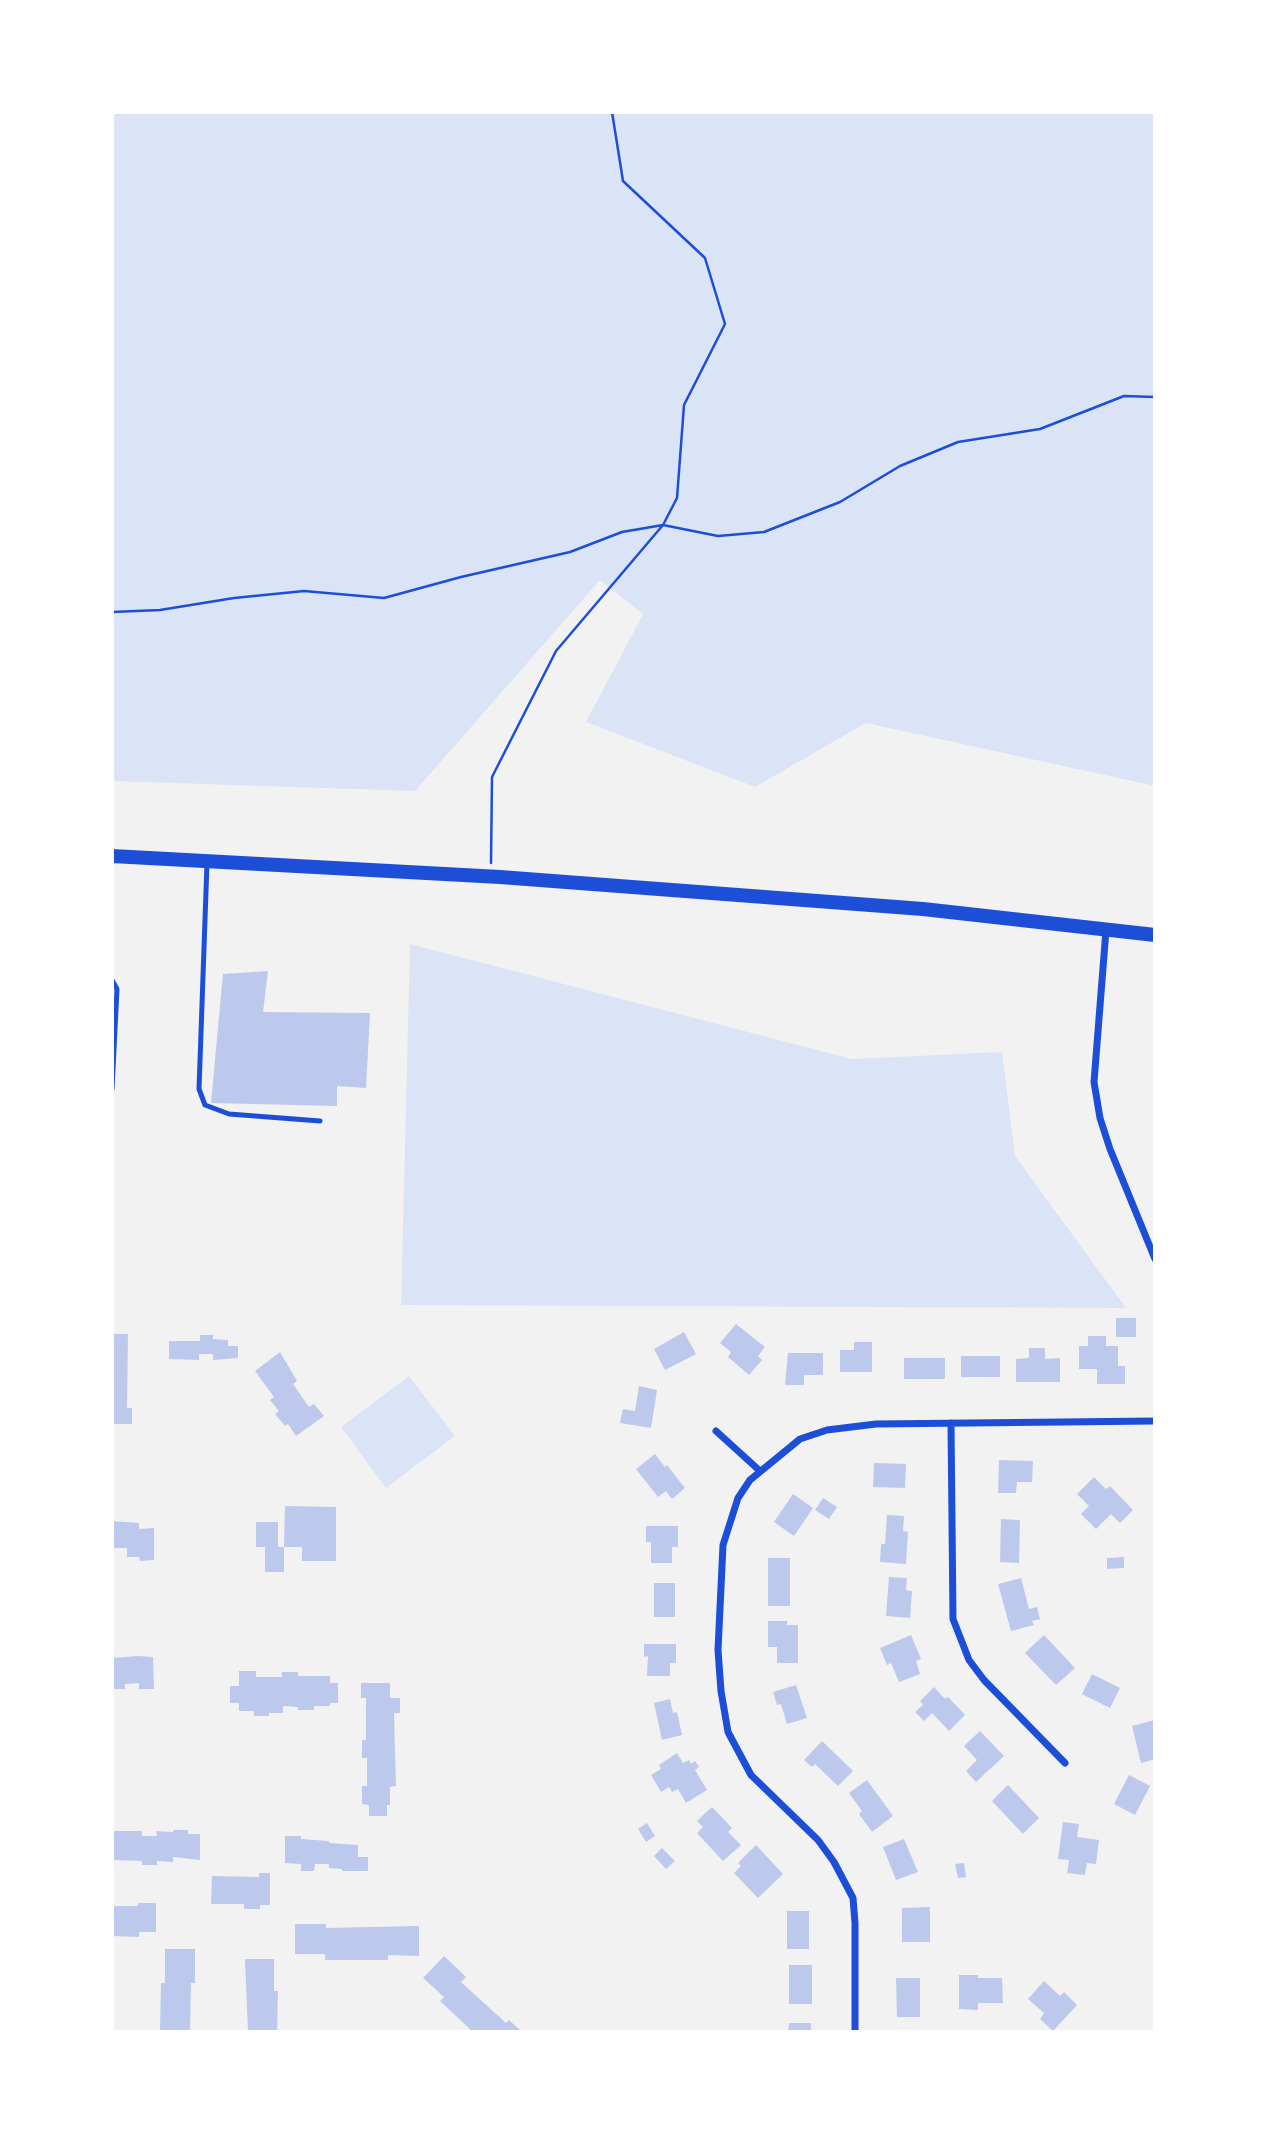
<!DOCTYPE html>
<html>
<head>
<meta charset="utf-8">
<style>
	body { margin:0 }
	#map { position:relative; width:1267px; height:2144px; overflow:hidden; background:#f2f2f2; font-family:Rubik,sans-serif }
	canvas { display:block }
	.frame { position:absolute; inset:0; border:114px solid #fff; pointer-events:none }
</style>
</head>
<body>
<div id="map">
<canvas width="1267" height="2144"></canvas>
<div class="frame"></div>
</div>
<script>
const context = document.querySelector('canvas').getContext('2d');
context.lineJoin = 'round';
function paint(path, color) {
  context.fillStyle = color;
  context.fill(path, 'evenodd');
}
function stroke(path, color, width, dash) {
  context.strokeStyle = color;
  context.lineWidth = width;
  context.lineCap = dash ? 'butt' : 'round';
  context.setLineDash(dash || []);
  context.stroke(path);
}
paint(new Path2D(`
	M 112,112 L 1155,112 L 1155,786 L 866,723 L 755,787 L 586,722 L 643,614 L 600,580 L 415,791 L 112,781 Z
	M 410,944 L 852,1059 L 1002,1052 L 1015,1156 L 1126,1308 L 401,1305 Z
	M 409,1376 L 455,1436 L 386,1488 L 341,1427 Z`), '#dbe4f7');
paint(new Path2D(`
	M 268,971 L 263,1012 L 370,1013 L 366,1088 L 337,1086 L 337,1106 L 211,1103 L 223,974 Z
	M 1116,1318 L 1136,1318 L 1136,1337 L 1116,1337 Z
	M 736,1324 L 765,1347 L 758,1356 L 762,1360 L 749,1375 L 728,1357 L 731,1352 L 720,1343 Z
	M 684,1332 L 696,1354 L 665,1370 L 654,1349 Z
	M 112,1334 L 128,1334 L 127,1408 L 132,1408 L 132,1424 L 112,1424 Z
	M 200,1335 L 213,1335 L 213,1339 L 228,1340 L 228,1346 L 238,1346 L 238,1358 L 213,1360 L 213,1354 L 199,1354 L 199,1360 L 169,1359 L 169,1341 L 200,1341 Z
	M 1088,1336 L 1106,1336 L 1106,1346 L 1118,1346 L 1118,1366 L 1125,1366 L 1125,1384 L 1097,1384 L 1097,1369 L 1079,1369 L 1079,1346 L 1088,1346 Z
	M 854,1342 L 872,1342 L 872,1372 L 840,1372 L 840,1350 L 854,1350 Z
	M 1029,1348 L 1045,1348 L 1045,1359 L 1060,1358 L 1060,1382 L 1016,1382 L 1016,1359 L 1029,1358 Z
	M 280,1352 L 297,1381 L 293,1384 L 309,1407 L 314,1404 L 324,1416 L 296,1436 L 288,1424 L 285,1426 L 275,1414 L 279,1411 L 270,1400 L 274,1397 L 255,1371 Z
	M 788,1353 L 823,1353 L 823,1375 L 804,1375 L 804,1385 L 785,1385 Z
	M 961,1356 L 1000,1356 L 1000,1377 L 961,1377 Z
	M 904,1358 L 945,1358 L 945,1379 L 904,1379 Z
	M 639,1386 L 657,1390 L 651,1428 L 620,1423 L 623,1409 L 635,1411 Z
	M 655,1454 L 665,1467 L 667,1465 L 685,1488 L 672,1499 L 666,1491 L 658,1497 L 636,1469 Z
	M 999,1460 L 1033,1461 L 1032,1482 L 1017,1482 L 1016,1493 L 998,1493 Z
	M 874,1463 L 906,1464 L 905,1488 L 873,1487 Z
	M 1094,1477 L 1106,1489 L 1110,1486 L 1133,1510 L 1120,1523 L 1111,1514 L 1096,1529 L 1081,1514 L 1089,1506 L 1077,1494 Z
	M 793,1494 L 813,1508 L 794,1536 L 774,1522 Z
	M 823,1498 L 837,1507 L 829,1519 L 815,1510 Z
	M 285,1506 L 336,1507 L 336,1561 L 302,1561 L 302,1547 L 284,1547 L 284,1572 L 265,1572 L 265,1547 L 256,1547 L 256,1522 L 278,1522 L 278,1547 L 284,1547 Z
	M 887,1515 L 904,1516 L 903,1531 L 908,1532 L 906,1564 L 880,1562 L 881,1544 L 885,1544 Z
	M 1001,1519 L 1020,1520 L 1019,1563 L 1000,1562 Z
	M 112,1521 L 139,1523 L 139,1529 L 154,1528 L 154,1560 L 140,1561 L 139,1557 L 127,1557 L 127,1548 L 112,1548 Z
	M 646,1526 L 678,1526 L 678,1547 L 672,1547 L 672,1563 L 651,1563 L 651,1542 L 646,1542 Z
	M 1124,1557 L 1124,1568 L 1107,1569 L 1107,1558 Z
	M 768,1558 L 790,1558 L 790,1606 L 768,1606 Z
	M 889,1577 L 907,1578 L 906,1590 L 912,1591 L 910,1618 L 886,1616 Z
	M 1021,1578 L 1029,1609 L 1037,1607 L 1040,1619 L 1032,1621 L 1034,1625 L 1011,1631 L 998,1584 Z
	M 654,1583 L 675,1583 L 675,1617 L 654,1617 Z
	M 768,1621 L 787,1621 L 787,1625 L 798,1625 L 798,1663 L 777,1663 L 777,1647 L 768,1647 Z
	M 911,1635 L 921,1659 L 916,1661 L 920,1674 L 899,1682 L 891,1663 L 887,1665 L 880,1648 Z
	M 1044,1635 L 1075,1668 L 1056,1685 L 1025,1653 Z
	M 644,1644 L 676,1644 L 676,1663 L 670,1663 L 670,1676 L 647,1676 L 648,1656 L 644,1657 Z
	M 138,1656 L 153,1657 L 154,1689 L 139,1689 L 139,1683 L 125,1684 L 125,1689 L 112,1689 L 112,1658 Z
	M 239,1671 L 256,1671 L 256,1677 L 282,1677 L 282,1672 L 298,1672 L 298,1676 L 330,1676 L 330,1683 L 338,1683 L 338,1703 L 330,1703 L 330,1706 L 314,1706 L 314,1710 L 298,1710 L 298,1707 L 283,1706 L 283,1713 L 269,1713 L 269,1716 L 254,1716 L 254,1711 L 239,1711 L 239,1703 L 230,1703 L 230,1686 L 239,1686 Z
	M 1092,1674 L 1120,1688 L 1110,1708 L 1082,1694 Z
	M 361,1683 L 390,1683 L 390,1698 L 400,1698 L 400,1713 L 394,1713 L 396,1786 L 390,1787 L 390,1805 L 387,1805 L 387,1816 L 369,1816 L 369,1805 L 362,1804 L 362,1786 L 367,1786 L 367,1758 L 362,1758 L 362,1740 L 366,1740 L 366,1698 L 361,1698 Z
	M 796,1685 L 807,1718 L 787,1724 L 781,1704 L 777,1705 L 773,1692 Z
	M 934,1687 L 945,1699 L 948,1697 L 965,1715 L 949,1731 L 932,1713 L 924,1721 L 915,1712 L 923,1705 L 920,1701 Z
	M 670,1699 L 673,1713 L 677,1712 L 682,1735 L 662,1740 L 654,1703 Z
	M 1155,1720 L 1155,1759 L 1141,1763 L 1132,1726 Z
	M 980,1731 L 1004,1756 L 976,1782 L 966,1771 L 977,1760 L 964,1746 Z
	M 822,1741 L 853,1771 L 838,1786 L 815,1764 L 812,1767 L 804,1760 Z
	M 677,1753 L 683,1763 L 689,1760 L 691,1764 L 695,1761 L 699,1767 L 695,1770 L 707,1790 L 686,1803 L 678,1789 L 672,1792 L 669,1787 L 661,1792 L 651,1775 L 661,1769 L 659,1765 Z
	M 1129,1775 L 1150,1786 L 1135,1815 L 1114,1804 Z
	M 867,1780 L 893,1816 L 872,1832 L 859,1814 L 862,1811 L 849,1793 Z
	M 1008,1785 L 1039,1818 L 1023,1834 L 992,1801 Z
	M 712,1807 L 732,1828 L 728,1832 L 741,1845 L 723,1861 L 697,1833 L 703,1827 L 697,1821 Z
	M 1063,1822 L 1079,1824 L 1077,1837 L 1099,1840 L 1096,1864 L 1087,1863 L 1085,1875 L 1067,1873 L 1069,1860 L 1058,1859 Z
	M 647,1823 L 655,1836 L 646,1842 L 638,1829 Z
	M 173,1830 L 188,1830 L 188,1834 L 200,1834 L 200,1860 L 173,1857 L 173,1862 L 157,1861 L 157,1865 L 142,1865 L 142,1861 L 112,1860 L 112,1831 L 142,1831 L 142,1836 L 157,1836 L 156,1831 L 173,1832 Z
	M 285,1836 L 301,1836 L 301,1839 L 329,1841 L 329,1843 L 358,1845 L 358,1857 L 368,1857 L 368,1871 L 342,1871 L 342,1869 L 329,1868 L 329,1864 L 315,1864 L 314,1871 L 301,1871 L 301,1864 L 285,1863 Z
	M 904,1839 L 918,1872 L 896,1880 L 883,1847 Z
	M 756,1845 L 783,1874 L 758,1898 L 734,1873 L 741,1866 L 738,1863 Z
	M 662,1848 L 675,1861 L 666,1869 L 654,1856 Z
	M 964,1863 L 966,1877 L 958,1878 L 955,1864 Z
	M 259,1873 L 270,1873 L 270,1905 L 260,1905 L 260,1909 L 244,1909 L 244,1904 L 211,1904 L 212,1876 L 259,1877 Z
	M 138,1903 L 156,1903 L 156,1932 L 139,1932 L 139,1937 L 112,1936 L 112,1906 L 138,1906 Z
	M 930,1907 L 930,1942 L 902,1942 L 902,1908 Z
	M 787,1911 L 809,1911 L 809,1949 L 787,1949 Z
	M 295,1924 L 326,1924 L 326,1928 L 419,1926 L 419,1956 L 388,1955 L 388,1960 L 325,1960 L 325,1954 L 295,1954 Z
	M 165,1949 L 195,1949 L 195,1983 L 191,1983 L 190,2032 L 160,2032 L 161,1983 L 165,1983 Z
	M 444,1956 L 466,1977 L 461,1982 L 506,2023 L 509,2020 L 522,2032 L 473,2032 L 440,2001 L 444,1997 L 423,1978 Z
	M 245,1959 L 274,1959 L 274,1991 L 278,1991 L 277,2032 L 248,2032 Z
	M 789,1965 L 812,1965 L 812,2004 L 789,2004 Z
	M 959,1975 L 978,1975 L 978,1978 L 1002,1978 L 1003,2003 L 978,2003 L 978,2010 L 959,2009 Z
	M 896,1978 L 920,1978 L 920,2017 L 897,2017 Z
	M 1044,1981 L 1060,1996 L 1064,1992 L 1077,2005 L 1053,2031 L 1040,2019 L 1044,2013 L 1028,1999 Z
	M 789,2023 L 811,2023 L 811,2032 L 788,2032 Z`), '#bdc9ec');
stroke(new Path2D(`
	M 112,612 L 160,610 L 234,598 L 304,591 L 384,598 L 461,577 L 570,552 L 622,532 L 663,525 L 718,536 L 764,532 L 840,502 L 900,466 L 958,442 L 1040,429 L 1124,396 L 1155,397
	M 491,863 L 492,777 L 556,651 L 663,525 L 677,498 L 684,405 L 725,324 L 705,258 L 623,181 L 612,112`), '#1d4ed8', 2.5);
stroke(new Path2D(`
	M 207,863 L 199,1089 L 205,1105 L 229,1114 L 320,1121
	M 112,980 L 117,989 L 112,1089`), '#1d4ed8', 5);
stroke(new Path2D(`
	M 1106,930 L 1094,1082 L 1100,1118 L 1110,1149 L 1155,1259
	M 951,1423 L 953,1619 L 969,1660 L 984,1680 L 1065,1763
	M 716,1431 L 760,1471
	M 855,2032 L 855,1923 L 853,1898 L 834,1862 L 818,1840 L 751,1775 L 728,1732 L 721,1691 L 718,1650 L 723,1545 L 738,1498 L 750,1480 L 800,1439 L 827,1430 L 876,1424 L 1155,1421`), '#1d4ed8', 7);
stroke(new Path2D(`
	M 112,856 L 500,877 L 923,909 L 1155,935`), '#1d4ed8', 14);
</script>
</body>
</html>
